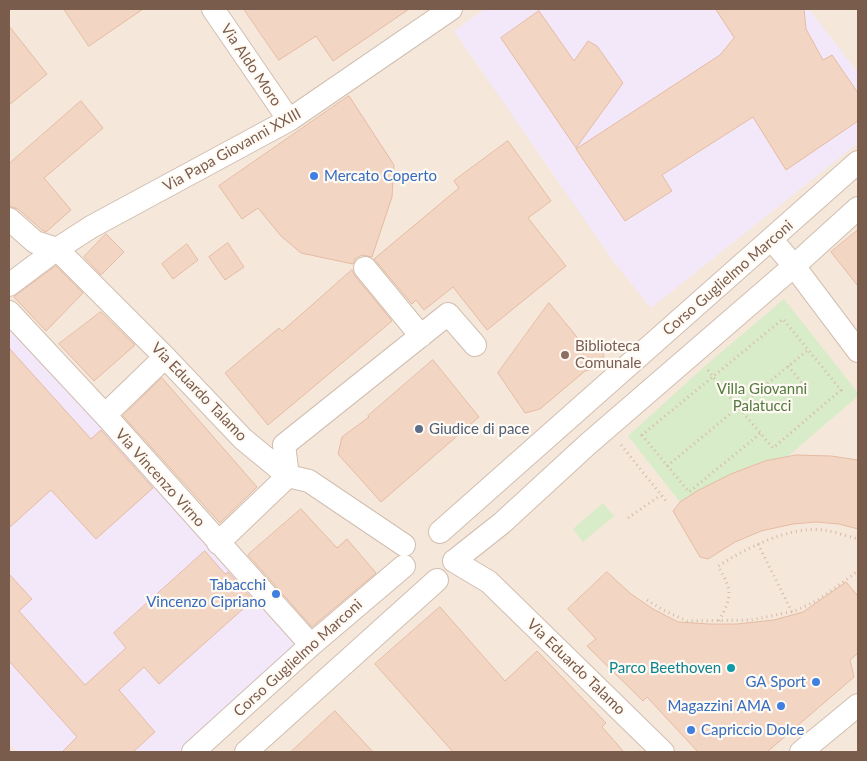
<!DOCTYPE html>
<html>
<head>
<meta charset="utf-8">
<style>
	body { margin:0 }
	#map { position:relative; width:867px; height:761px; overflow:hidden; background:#fdf6ec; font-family:Lato,sans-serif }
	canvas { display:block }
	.frame { position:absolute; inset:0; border:10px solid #7a5c4d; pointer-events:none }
</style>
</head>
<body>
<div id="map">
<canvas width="867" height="761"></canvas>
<div class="frame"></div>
</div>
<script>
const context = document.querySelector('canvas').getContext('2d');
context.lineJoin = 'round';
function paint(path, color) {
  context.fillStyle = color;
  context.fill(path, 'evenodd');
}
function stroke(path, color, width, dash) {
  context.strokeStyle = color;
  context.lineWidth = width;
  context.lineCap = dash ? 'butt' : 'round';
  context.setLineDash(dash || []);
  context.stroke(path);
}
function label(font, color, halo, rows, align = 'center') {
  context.font = font + ' Lato,sans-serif';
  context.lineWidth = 4.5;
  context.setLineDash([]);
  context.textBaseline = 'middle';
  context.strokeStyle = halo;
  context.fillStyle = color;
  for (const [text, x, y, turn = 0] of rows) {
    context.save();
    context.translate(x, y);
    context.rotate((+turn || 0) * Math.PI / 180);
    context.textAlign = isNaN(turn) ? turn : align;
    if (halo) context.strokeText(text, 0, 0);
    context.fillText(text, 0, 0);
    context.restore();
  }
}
paint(new Path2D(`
	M 9,9 L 858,9 L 858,752 L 9,752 Z`), '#f5e8da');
paint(new Path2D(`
	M 485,9 L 809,9 L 858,73 L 858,143 L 651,308 L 611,258 L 454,31 Z
	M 9,320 L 311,645 L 193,752 L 17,752 L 9,743 Z`), '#f3e8fa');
paint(new Path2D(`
	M 784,299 L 858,393 L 858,396 L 787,457 L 765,461 L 731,474 L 697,491 L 680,502 L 628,436 L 705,366 Z
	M 603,503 L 614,516 L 583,542 L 573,529 Z`), '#d8ecc9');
const building = new Path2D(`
	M 64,9 L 143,9 L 89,46 Z
	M 244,9 L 409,9 L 333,61 L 316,36 L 279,60 Z
	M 716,9 L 804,9 L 806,29 L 823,60 L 832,55 L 858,93 L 858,121 L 786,170 L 753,117 L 662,175 L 672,191 L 625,221 L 576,149 L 720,55 L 734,38 Z
	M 539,11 L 574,61 L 588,41 L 597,46 L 623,83 L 576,148 L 501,38 Z
	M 9,26 L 47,74 L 9,105 Z
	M 349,96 L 394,165 L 392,197 L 372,257 L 362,255 L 356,258 L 353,264 L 301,253 L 281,236 L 258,208 L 242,219 L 219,186 Z
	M 81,101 L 103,128 L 44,178 L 71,210 L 46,232 L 42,230 L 18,209 L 9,206 L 9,164 Z
	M 508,141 L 551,201 L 528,218 L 566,266 L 487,330 L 453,287 L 424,310 L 416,300 L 412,304 L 374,259 L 459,188 L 454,181 Z
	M 858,230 L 858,286 L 831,252 Z
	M 106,234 L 124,252 L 101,275 L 84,257 Z
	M 228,243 L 244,267 L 225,280 L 209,257 Z
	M 187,244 L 198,260 L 173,279 L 162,264 Z
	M 56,266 L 83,293 L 46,331 L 14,297 Z
	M 352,270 L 355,276 L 392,321 L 268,425 L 225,373 L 279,328 L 282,331 Z
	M 549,303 L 581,342 L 599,342 L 604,356 L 596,368 L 585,371 L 540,409 L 525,413 L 498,373 Z
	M 101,312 L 135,345 L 94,381 L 59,344 Z
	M 9,348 L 91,439 L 101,430 L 153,488 L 96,539 L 51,490 L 9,528 Z
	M 433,360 L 479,417 L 381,502 L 338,454 L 342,437 L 369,417 L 368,416 Z
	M 162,378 L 257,487 L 220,523 L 123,416 Z
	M 796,455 L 831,456 L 858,460 L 858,529 L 839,524 L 816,522 L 793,524 L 761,531 L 735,542 L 708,559 L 700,557 L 673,511 L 680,502 L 697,491 L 731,474 L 765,461 Z
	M 301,509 L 337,548 L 347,539 L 376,573 L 312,627 L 248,555 Z
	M 205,551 L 225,574 L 228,572 L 253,600 L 159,684 L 144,667 L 119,690 L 155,732 L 133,752 L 62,752 L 77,737 L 9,661 L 9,574 L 32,599 L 19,611 L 85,685 L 126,648 L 114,633 Z
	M 607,572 L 631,594 L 653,609 L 678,622 L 709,624 L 737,624 L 774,620 L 803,612 L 846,582 L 858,596 L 858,653 L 850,660 L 854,677 L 767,752 L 698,752 L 647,697 L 643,701 L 587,646 L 596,639 L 568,609 Z
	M 440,607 L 505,681 L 537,651 L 606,723 L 602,727 L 624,752 L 453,752 L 375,664 Z
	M 335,711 L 373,752 L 291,752 Z`);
paint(building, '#f3d5c3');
stroke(building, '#e6bba3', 1);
const minor = new Path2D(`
	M 213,9 L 289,120
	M 9,219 L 35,242 L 57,249 L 165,357 L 243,439 L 288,476 L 309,481 L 404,545
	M 772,240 L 794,266 L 858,351
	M 365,268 L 421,336
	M 9,285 L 57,249 L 91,227 L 289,120 L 451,9
	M 9,312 L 105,415 L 311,645
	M 105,415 L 165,357
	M 288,476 L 284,445 L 448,314 L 475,345
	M 440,532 L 858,162
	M 218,543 L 288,476
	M 454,561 L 502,523 L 588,444 L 794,266 L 858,208
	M 454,561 L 489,582 L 663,752
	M 193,752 L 311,645 L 404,566
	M 246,752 L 437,580
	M 801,752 L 858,705`);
stroke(minor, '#d1beb0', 24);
stroke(new Path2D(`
	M 788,366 L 807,389
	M 708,370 L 713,377 L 773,448 L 841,390 L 783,319 L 642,435 L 689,492 L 761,433
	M 621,445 L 666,501
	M 667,466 L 808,350
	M 628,518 L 661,495
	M 758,544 L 792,612
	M 647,600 L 663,610 L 687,621 L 751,620 L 795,611 L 818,600 L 858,571
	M 719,621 C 732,596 733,591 718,566 C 747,548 789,526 824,530 C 835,532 847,536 858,539`), '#d9b8a5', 3, [1, 4]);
stroke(minor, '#fff', 22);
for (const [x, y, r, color] of [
	[314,176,5,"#3f7fe0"],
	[565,355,5,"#8d6e63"],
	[419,429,5,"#5c6f8a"],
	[276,594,5,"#3f7fe0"],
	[731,668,5,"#0f9aa8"],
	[816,682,5,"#3f7fe0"],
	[781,706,5,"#3f7fe0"],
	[691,730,5,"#3f7fe0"]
]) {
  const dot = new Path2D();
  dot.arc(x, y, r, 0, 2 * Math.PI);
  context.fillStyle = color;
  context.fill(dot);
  stroke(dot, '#fffaf3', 2);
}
label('15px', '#7a5c4d', '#fffaf3', [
	["Via Aldo Moro",251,65,56],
	["Via Papa Giovanni XXIII",232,150,-29],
	["Corso Guglielmo Marconi",728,278,-41],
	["Via Eduardo Talamo",199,392,46],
	["Via Vincenzo Virno",160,478,48],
	["Corso Guglielmo Marconi",298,658,-42],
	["Via Eduardo Talamo",576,667,44]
]);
label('15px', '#366cbe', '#fffaf3', [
	["Mercato Coperto",324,176,"left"],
	["Tabacchi",266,585],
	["Vincenzo Cipriano",266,602],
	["GA Sport",806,682],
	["Magazzini AMA",771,706],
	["Capriccio Dolce",701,730,"left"]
], 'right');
label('15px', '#785e54', '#fffaf3', [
	["Biblioteca",575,346],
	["Comunale",575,363]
], 'left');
label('15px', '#537a41', '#fffaf3', [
	["Villa Giovanni",762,389],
	["Palatucci",762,406]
]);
label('15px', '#4e5e75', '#fffaf3', [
	["Giudice di pace",429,429]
], 'left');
label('15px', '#0d838f', '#fffaf3', [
	["Parco Beethoven",721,668]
], 'right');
</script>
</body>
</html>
